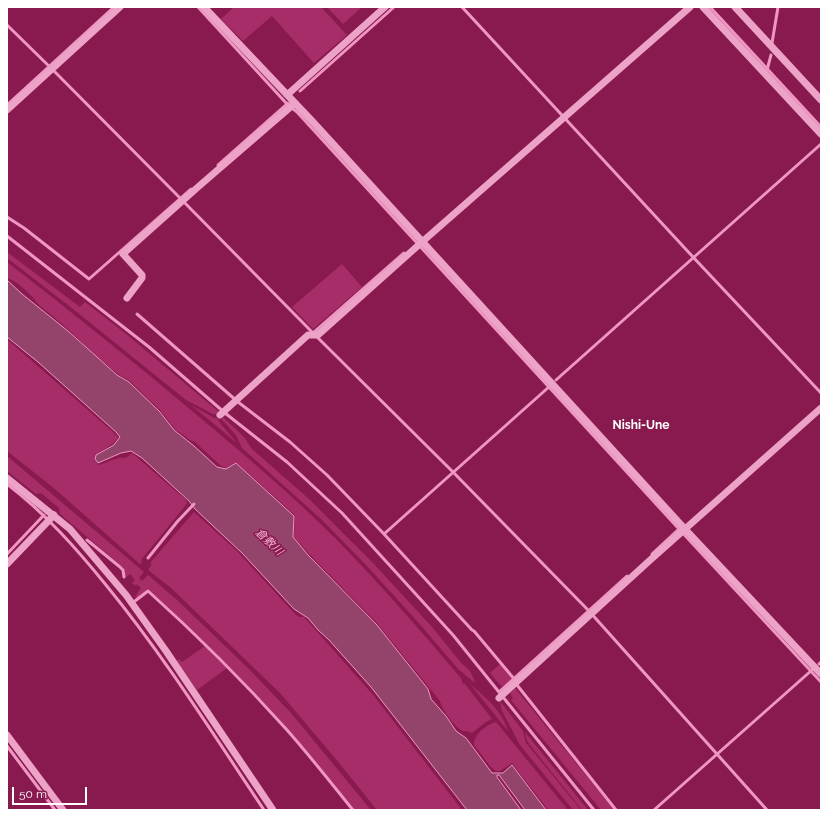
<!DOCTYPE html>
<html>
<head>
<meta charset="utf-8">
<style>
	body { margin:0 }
	#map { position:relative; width:828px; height:817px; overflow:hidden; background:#891a4f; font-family:Raleway,sans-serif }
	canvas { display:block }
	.frame { position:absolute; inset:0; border:8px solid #fff; pointer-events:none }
	.scale { position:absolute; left:12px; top:787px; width:75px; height:18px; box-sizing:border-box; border:2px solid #fff; border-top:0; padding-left:5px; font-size:12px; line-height:14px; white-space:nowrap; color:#fff; -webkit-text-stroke:3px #891a4f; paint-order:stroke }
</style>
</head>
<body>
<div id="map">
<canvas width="828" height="817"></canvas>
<div class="frame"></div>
<div class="scale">50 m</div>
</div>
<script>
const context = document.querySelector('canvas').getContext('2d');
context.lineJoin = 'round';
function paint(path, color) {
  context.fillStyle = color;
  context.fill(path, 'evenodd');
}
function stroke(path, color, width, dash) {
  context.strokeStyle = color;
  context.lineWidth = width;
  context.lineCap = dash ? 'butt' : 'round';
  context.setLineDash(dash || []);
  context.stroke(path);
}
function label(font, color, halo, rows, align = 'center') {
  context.font = font + ' Raleway,"Noto Sans JP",sans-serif';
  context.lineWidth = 3;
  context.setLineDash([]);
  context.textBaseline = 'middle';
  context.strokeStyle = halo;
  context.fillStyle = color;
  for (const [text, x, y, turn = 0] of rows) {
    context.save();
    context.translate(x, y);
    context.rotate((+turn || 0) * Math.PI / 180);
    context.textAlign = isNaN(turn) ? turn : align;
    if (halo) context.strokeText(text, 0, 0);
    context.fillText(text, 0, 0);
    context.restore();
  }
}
paint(new Path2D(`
	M 234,7 L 321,7 L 347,35 L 314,63 L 272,16 L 243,41 L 221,19 Z
	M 327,7 L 362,7 L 343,24 Z
	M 7,252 L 80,307 L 85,302 L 126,334 L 219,412 L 217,414 L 213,414 L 186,400 L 73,309 L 7,258 Z
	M 7,262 C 72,312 135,363 198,416 C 245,455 293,496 337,540 C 380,584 421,631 461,678 L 463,684 L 465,684 L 492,719 L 486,722 L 472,733 C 469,731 467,732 463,731 C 456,729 441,708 440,701 L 377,623 L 316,561 L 294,537 L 295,515 L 236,462 L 226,468 L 220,465 L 195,442 L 190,440 L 175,429 L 161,411 L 130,381 L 118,374 L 94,354 L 68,329 L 38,304 C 33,296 16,280 7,278 Z
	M 342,264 L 362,287 L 313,329 L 292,307 Z
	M 7,340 L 9,341 L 113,432 L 117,436 L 118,438 L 114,443 L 95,455 L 94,459 L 98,465 C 108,463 116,456 126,458 L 132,453 L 186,500 L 187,503 L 185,506 L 141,560 L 142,562 L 140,564 L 55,489 L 7,451 Z
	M 191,405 L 214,418 L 217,418 L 220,423 L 237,443 Z
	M 222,418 L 224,418 L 244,437 L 252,449 L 309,499 L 373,563 L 432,627 L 462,664 C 470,669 472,674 475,683 L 458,669 L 418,622 L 366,565 L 321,519 L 242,448 L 236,435 L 222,420 Z
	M 7,456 L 144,572 L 139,578 L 142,581 L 148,575 L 177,600 L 249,669 L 291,713 L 371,810 L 355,810 C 308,753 262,698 209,647 C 189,628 169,608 147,590 L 137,598 L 135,597 L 141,588 L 137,584 L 136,586 L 132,583 L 135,580 L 130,574 L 125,578 L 124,568 L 60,514 L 59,508 L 41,493 L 36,494 L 7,471 Z
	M 194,512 L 236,550 L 295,614 L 299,617 L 304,617 L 374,696 L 462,810 L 377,810 L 335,758 L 280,693 L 170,587 L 148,570 L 152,564 L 150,563 Z
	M 205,646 L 227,668 L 197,690 L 177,661 L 179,659 L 182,662 Z
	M 500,664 L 512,678 L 502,687 L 490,673 Z
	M 470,684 C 487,699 500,708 508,731 Z
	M 515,688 L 614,810 L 601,810 L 511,700 L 513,698 L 510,693 Z
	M 500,701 L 523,731 L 526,743 L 581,810 L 573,810 L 520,745 L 502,711 Z
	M 496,722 L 568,810 L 548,810 L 512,763 L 500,771 L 496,771 L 490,766 L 474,745 C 474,734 486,725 496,722 Z
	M 525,732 L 588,810 L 582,810 L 529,744 L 526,738 Z`), '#a72d69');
const water = new Path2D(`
	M 7,280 L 22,294 L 68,331 L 117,375 L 129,382 L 160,412 L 174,430 L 194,446 L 217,467 L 226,469 L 236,463 L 294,516 L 293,537 L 309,556 L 377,625 L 428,689 L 431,699 L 446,716 L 456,731 L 466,738 L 492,773 L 503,773 L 512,765 L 546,810 L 525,810 L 499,775 L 497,775 L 497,777 L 521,810 L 467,810 L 371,687 L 329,640 L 318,630 L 308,618 L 294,609 L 242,553 L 195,509 L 189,501 L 142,458 L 131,451 L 121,453 L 98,463 L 95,459 L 96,455 L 114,445 L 120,437 L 116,432 L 38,362 L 7,337 Z`);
paint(water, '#94446a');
stroke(water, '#ef96c3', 1);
stroke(new Path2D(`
	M 198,7 L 287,104 L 297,112 L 679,529 L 821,682
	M 462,7 L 693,257 L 821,393
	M 710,7 L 821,127
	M 7,25 L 56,73 L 180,198 L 313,333 L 453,472 L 589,611 L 767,810
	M 772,43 L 778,7
	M 767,70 L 771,55
	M 300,91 L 394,7
	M 7,105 L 114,7
	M 218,165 L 288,103
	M 7,217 L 24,228 L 89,279 L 191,189
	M 7,236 L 149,347 L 225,413 L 287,462 L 342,513 L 453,635 L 594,810
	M 137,314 L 238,402 L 290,442 L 327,475 L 384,534 L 472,630 L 474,631 L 515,680
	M 312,334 L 404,253
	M 556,380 L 821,144
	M 7,484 C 45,513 76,548 106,585 C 164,656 213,734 264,810
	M 384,534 L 550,386
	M 87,540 L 120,567 L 123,570 L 124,577
	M 7,554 L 44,515
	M 652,554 L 680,528
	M 148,558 L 177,522 L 194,504
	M 135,601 L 148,591 C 197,635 243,681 287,730 C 310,756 331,783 353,810
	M 819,664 L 821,662
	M 517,685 L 616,810
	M 499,692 L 627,576
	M 7,746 L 55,810
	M 654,810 L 812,670`), '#ef96c3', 3);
stroke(new Path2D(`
	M 204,7 L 313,122 L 685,529 L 821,674
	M 703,7 L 821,134
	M 735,7 L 821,100
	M 287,95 L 385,7
	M 7,110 L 120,7
	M 127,298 L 142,278 L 142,275 L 123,254 L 198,187 L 295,103
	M 220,415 L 308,335 L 318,335 L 422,242 L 690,7
	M 7,478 L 70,529 L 126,595 L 166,651 L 273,810
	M 7,564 L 54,515
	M 499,698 L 648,562 L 821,408
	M 7,735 L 63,810`), '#eda3c7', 7);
label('italic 11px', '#f4afd1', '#891a4f', [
	["倉敷川",269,542,44]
]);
label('bold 12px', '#fff', '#891a4f', [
	["Nishi-Une",641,425]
]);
</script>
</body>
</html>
